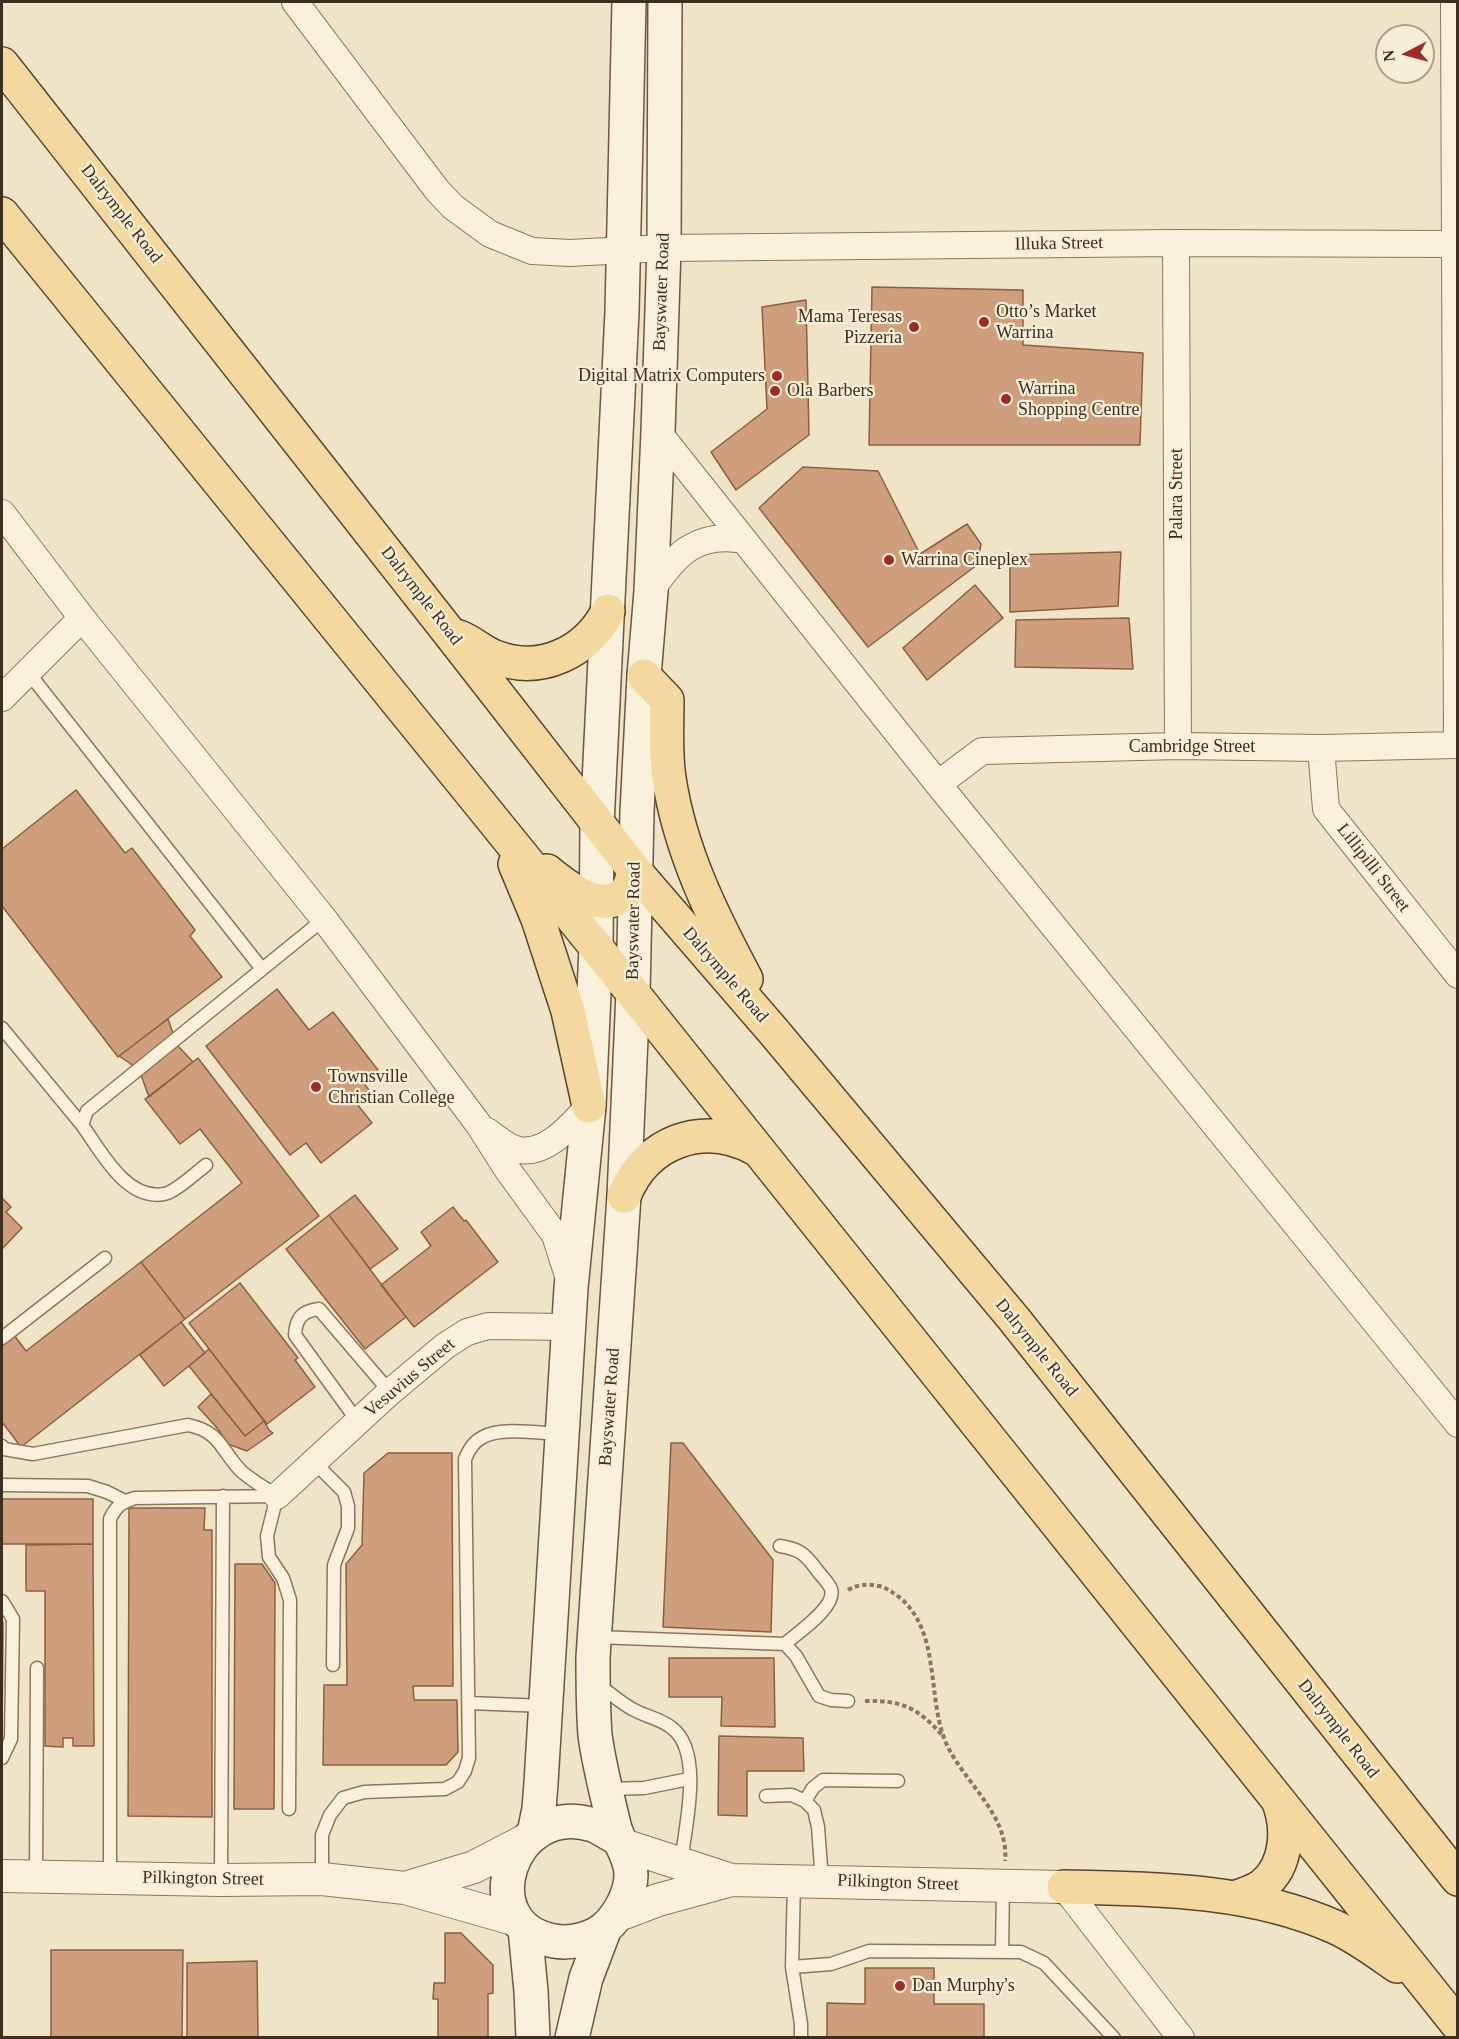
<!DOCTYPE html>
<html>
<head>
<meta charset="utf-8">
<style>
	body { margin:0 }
	#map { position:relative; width:1459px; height:2039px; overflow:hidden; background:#f0e4c8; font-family:"Times New Roman",serif }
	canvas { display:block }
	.frame { position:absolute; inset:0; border:3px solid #3d2e20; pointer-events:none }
	.north { position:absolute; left:1375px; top:24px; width:60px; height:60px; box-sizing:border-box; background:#f7eed8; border:2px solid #ada18e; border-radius:50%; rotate:264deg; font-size:16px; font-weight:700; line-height:24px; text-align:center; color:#3d2e20 }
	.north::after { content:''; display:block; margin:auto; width:21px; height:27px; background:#9e2a2b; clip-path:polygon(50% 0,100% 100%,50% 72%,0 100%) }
</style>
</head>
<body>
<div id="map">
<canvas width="1459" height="2039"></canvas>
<div class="frame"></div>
<div class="north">N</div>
</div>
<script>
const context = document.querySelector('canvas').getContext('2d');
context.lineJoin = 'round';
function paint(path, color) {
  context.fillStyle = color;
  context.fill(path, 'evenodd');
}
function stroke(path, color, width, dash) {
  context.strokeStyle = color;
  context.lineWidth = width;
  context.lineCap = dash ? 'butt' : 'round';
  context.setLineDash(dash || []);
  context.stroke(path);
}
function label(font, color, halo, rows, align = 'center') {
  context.font = font + ' "Times New Roman",serif';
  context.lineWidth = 4.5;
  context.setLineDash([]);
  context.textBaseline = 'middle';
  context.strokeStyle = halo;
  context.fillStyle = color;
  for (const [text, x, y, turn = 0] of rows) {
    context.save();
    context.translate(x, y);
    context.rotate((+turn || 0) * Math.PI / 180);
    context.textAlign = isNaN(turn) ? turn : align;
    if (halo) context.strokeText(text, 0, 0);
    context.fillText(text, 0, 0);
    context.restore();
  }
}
const building = new Path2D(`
	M 872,287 L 1023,290 L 1023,345 L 1143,353 L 1140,445 L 869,445 Z
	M 806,300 L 809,435 L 736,490 L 711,452 L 767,409 L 762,307 Z
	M 803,467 L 878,471 L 920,554 L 967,524 L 981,544 L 977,565 L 868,647 L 759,508 Z
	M 1121,552 L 1118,606 L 1010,612 L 1010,555 Z
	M 975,585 L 1003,618 L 927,680 L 903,648 Z
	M 1129,618 L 1133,669 L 1015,667 L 1016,620 Z
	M 76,790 L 125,853 L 132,848 L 195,930 L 190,936 L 222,977 L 118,1057 L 2,906 L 2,849 Z
	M 277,989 L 309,1030 L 333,1012 L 378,1070 L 363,1082 L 371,1093 L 357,1104 L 372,1123 L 321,1163 L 306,1143 L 290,1155 L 206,1046 Z
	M 168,1019 L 177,1045 L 193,1062 L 149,1097 L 141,1075 L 131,1064 L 119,1056 Z
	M 198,1058 L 319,1216 L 185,1319 L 141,1262 L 242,1183 L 200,1129 L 180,1144 L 145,1099 Z
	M 355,1195 L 398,1249 L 370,1269 L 329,1215 Z
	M 2,1198 L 11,1207 L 6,1212 L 22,1228 L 2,1249 Z
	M 453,1207 L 464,1221 L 466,1220 L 498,1262 L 414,1327 L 381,1285 L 431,1246 L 421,1232 Z
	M 329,1215 L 406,1317 L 365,1349 L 286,1249 Z
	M 141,1262 L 185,1319 L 21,1447 L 2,1422 L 2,1345 L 14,1335 L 26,1351 Z
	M 240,1283 L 298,1358 L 295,1360 L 315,1387 L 267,1424 L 189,1323 Z
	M 181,1322 L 205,1353 L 164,1386 L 140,1355 Z
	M 209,1349 L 264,1421 L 245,1436 L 189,1366 Z
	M 211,1394 L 245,1436 L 264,1421 L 269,1430 L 273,1433 L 247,1451 L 228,1444 L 218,1429 L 198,1407 Z
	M 671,1443 L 683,1443 L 773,1560 L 771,1632 L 663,1627 Z
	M 388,1453 L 452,1453 L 453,1686 L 413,1686 L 414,1700 L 457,1700 L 458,1752 L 446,1765 L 323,1765 L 324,1685 L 347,1685 L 346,1564 L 362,1545 L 364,1473 Z
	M 2,1499 L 93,1499 L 93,1544 L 2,1544 Z
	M 129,1508 L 205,1508 L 204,1530 L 212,1530 L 212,1817 L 128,1816 Z
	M 93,1544 L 94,1746 L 73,1746 L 73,1738 L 63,1738 L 63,1747 L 45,1746 L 45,1591 L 26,1591 L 26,1545 Z
	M 235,1564 L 262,1564 L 275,1583 L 274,1809 L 234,1809 Z
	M 2,1622 L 3,1622 L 2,1740 Z
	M 669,1658 L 774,1658 L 775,1727 L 721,1726 L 722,1697 L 669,1697 Z
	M 719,1736 L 803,1738 L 804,1771 L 747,1771 L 747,1816 L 718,1815 Z
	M 445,1933 L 461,1933 L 493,1965 L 493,1993 L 488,1994 L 488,2038 L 438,2038 L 438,1999 L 433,1999 L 434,1983 L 445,1983 Z
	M 51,1950 L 183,1950 L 182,2038 L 51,2038 Z
	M 257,1961 L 258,2038 L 187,2038 L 187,1963 Z
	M 865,1968 L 934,1968 L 934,2004 L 984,2004 L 984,2038 L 827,2038 L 827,2003 L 865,2004 Z`);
paint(building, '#cf9f7d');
stroke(building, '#8d5f41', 1.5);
const service = new Path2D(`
	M 28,672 L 262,969
	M 2,1028 L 82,1125
	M 206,1165 C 197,1172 174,1193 164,1194 C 126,1201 101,1151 82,1125 L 87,1111 L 324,919
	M 2,1338 L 105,1258
	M 358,1422 L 295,1335 C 296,1318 302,1311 319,1309 L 390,1392
	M 2,1446 L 4,1449 L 33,1454 L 188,1425 C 221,1432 220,1449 241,1471 C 251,1480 265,1488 277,1496
	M 314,1462 L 344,1492 L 348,1506 L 348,1528 L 334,1565 L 333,1665
	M 2,1485 L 88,1486 L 107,1492 L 125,1501
	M 277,1496 L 267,1536 L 269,1557 L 283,1578 L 290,1600 L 289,1809
	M 780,1546 C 800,1549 805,1554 817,1570 C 821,1576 829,1583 831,1589 C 837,1607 797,1633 785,1644
	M 2,1601 L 13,1619 L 11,1739 L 2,1758
	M 596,1637 L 785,1644 L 796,1656 L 819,1696 L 831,1700 L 848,1701
	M 597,1683 C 609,1693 621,1703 634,1710 C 647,1717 661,1719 672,1728 C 704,1752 685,1828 681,1862
	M 469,1703 L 545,1706
	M 607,1789 L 644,1788 L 689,1779
	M 766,1796 L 792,1795 L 805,1801 L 814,1810 L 818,1827 L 822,1881
	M 805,1801 L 813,1788 L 823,1780 L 898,1781
	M 36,1876 L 37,1668
	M 110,1877 L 110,1519 C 116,1506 122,1502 135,1498 L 277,1496
	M 322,1878 L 322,1835 L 330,1815 L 343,1798 L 364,1792 L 445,1789 L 458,1782 L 465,1771 L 469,1758 L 465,1459 C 469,1450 473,1442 483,1437 C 501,1427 539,1433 560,1434
	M 221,1879 L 223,1496
	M 794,1882 L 792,1967 L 801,2024 L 801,2038
	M 1002,1952 L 1003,1887
	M 792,1967 L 831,1964 L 869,1951 L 1021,1952 L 1044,1963 L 1114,2038`);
const minor = new Path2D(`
	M 295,2 L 437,190 L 453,207 L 490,234 L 532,251 L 570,253 L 664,248 L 1176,243 L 1454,244
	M 1454,2 L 1457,745
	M 1176,243 L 1178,746
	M 658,432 L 938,784 L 1458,1424
	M 2,513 L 82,618 L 324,919 L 479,1125 L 507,1169 L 555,1235 L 569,1279
	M 651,591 C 675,555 696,531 744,540
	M 2,698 L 82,618
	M 1321,748 L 1326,809 L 1458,975
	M 938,784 L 982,751 L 1178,746 L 1321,748 L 1458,745
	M 487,1131 C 497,1138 507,1148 519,1150 C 547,1155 572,1124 589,1106
	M 277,1496 L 390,1392 L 445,1346 L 467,1332 L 488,1326 L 569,1327
	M 1064,1887 L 1181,2038`);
const tertiary = new Path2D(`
	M 623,1845 L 731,1880 L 1064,1887
	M 2,1876 L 221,1880 L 322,1879 L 405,1888 L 517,1920
	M 405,1888 L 474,1867 L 526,1840
	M 616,1916 L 658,1900 L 731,1880`);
const secondary = new Path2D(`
	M 534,1833 L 539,1809 L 541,1783 L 571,1288 L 589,1106 L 596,947 L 597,824 L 622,312 L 629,2
	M 617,1838 C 609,1834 601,1828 593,1825 C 510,1799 470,1926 554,1941 C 571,1944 592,1939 605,1928 C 619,1916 631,1893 631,1875 C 631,1855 618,1843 614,1825 C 607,1795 599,1765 595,1735 C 593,1709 593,1683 593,1657 L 624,1196 L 633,993 L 637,812 L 644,676 L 651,591 L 658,432 L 664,248 L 665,2
	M 525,1929 L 531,1991 L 533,2038
	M 572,2038 L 586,1978 L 605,1928`);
const primary = new Path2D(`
	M 2,64 L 451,635 L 635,871 L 774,1032 L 1014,1319 L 1458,1879
	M 2,214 L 596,947 L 1458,2025
	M 459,637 C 472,642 482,652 495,657 C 541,675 587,652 608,611
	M 644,676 L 667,700 C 667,725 665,753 669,778 C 680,851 712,915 746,979
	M 515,864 L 538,919 L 568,1011 L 589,1106
	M 547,871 C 566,886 601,916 625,893 C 630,889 632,877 635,871
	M 624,1196 C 646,1141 704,1120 756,1149
	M 1064,1887 C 1156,1889 1250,1889 1335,1927 C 1357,1937 1377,1952 1397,1966
	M 1237,1897 C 1245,1894 1256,1891 1263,1885 C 1288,1865 1289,1827 1278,1800`);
stroke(service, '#8d765c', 15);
stroke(minor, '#8d765c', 28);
stroke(tertiary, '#8d765c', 34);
stroke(secondary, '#6f573f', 36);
stroke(primary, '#5b4430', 36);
stroke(new Path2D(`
	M 848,1590 C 858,1584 868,1584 879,1586 C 887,1588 892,1592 899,1597 C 939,1629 928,1691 943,1735 C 957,1778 1010,1812 1005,1861
	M 865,1701 C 902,1700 918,1708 942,1735`), '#8d765c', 4, [4.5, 3]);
stroke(service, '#faf1dc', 12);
stroke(minor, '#faf1dc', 26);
stroke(tertiary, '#faf1dc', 32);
stroke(secondary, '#faf1dc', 33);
stroke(primary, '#f3d9a0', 33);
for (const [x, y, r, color] of [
	[984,322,6,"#9e2a2b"],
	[914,327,6,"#9e2a2b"],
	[777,376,6,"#9e2a2b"],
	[775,391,6,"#9e2a2b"],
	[1006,399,6,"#9e2a2b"],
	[889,560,6,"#9e2a2b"],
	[316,1087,6,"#9e2a2b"],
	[900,1986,6,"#9e2a2b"]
]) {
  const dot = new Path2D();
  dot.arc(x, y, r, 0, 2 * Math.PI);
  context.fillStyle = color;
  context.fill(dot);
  stroke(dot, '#f7eed8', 2);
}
label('18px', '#3d2e20', '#f7eed8', [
	["Dalrymple Road",121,214,52],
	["Illuka Street",1059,244,-1],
	["Bayswater Road",662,292,-88],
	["Palara Street",1177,494,-90],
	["Dalrymple Road",421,596,52],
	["Cambridge Street",1192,747],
	["Lillipilli Street",1373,868,52],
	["Bayswater Road",634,921,-89],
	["Dalrymple Road",725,975,49],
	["Dalrymple Road",1036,1348,51],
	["Vesuvius Street",410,1378,-40],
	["Bayswater Road",610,1407,-86],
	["Dalrymple Road",1338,1729,52],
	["Pilkington Street",203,1879,1],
	["Pilkington Street",898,1883,2]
]);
label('18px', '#3d2e20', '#f7eed8', [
	["Otto’s Market",996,312],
	["Warrina",996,333],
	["Mama Teresas",902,317,"right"],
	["Pizzeria",902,338,"right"],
	["Digital Matrix Computers",765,376,"right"],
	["Warrina",1018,389],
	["Shopping Centre",1018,410],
	["Ola Barbers",787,391],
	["Warrina Cineplex",901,560],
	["Townsville",328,1077],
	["Christian College",328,1098],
	["Dan Murphy's",912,1986]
], 'left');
</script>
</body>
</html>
